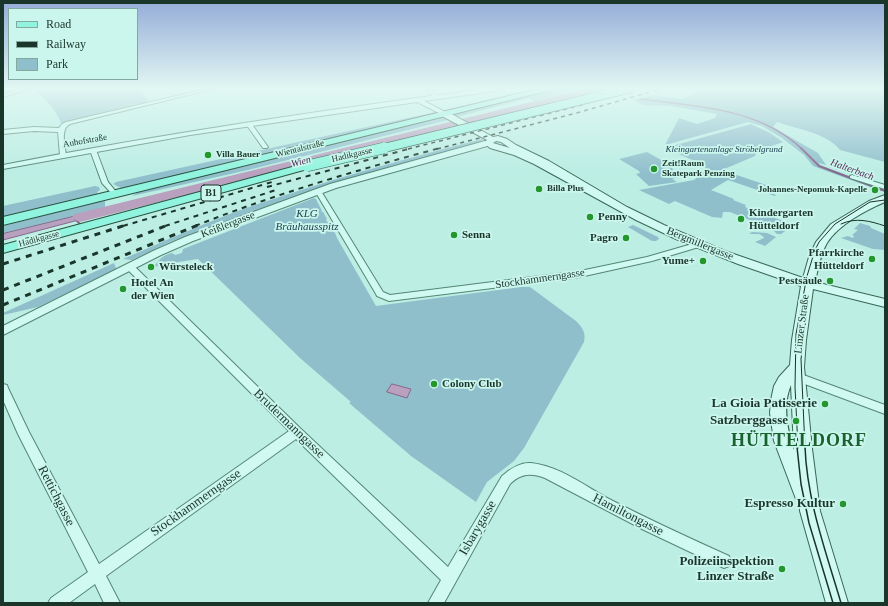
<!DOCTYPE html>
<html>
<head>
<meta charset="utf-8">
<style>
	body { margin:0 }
	#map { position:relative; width:888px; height:606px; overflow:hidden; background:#bceee4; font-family:Georgia,serif }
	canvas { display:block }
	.frame { position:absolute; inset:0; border:4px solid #1a352a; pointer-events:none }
	.legend { position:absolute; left:8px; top:8px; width:130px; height:72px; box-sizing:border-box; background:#cbf6ed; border:1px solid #84a99f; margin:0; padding:5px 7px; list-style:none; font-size:12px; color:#1a352a }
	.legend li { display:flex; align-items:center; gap:8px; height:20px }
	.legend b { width:20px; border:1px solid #84a99f }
</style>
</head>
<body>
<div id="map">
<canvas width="888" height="606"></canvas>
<div class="frame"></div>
<ul class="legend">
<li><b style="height:5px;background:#91f4de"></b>Road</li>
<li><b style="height:5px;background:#1a352a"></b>Railway</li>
<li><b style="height:11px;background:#90bfcc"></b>Park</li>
</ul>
</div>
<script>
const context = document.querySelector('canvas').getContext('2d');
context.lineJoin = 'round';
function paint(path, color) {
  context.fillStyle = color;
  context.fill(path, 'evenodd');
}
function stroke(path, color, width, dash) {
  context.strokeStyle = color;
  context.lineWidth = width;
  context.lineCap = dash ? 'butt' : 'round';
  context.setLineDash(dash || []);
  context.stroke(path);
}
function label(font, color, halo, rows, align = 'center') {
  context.font = font + ' Georgia,serif';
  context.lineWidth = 3.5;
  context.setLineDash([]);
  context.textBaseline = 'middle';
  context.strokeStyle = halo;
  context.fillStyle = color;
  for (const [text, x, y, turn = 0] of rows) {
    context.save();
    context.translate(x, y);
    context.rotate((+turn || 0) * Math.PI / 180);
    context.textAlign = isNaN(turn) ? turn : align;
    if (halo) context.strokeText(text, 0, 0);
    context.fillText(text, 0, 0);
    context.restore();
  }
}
paint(new Path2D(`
	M 37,88 L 138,88 L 149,101 L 61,123 C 56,109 44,99 34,89 Z
	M 561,88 L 595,88 L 570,91 L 534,101 L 529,98 L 457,117 L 452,115 L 453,113 Z
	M 707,88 L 885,88 L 885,162 L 840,150 C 827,133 797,129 777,122 L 773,127 L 818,153 L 826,165 L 819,163 L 820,165 L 885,190 L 881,191 L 813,166 L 804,155 L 782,138 L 762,126 L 748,122 L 665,145 L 679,118 L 697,124 L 715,118 L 717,114 L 670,106 L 644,105 L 633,100 L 653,95 L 681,99 Z
	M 435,112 L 437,113 L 126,188 L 123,189 L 113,184 L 116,182 Z
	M 444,117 L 448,120 L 248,170 L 132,196 L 138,192 L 175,182 Z
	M 751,124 L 770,133 L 783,142 L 757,151 L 755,156 L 722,170 L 775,188 L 770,192 L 776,195 L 775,196 L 728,180 L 711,190 L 734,199 L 733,200 L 746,205 L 745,207 L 794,225 L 781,234 L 777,234 L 772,229 L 730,212 L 723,212 L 722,218 L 712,217 L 675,201 L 669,204 L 639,190 L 694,180 L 702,173 L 706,166 L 665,148 Z
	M 482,139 L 483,140 L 475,144 L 329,184 L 202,232 L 199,231 L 170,242 L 132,260 L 123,259 C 165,241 206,222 249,207 C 326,181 403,159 482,139 Z
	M 647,152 L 672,166 L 673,171 L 680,171 L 682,176 L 672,179 L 677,182 L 649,186 L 636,174 L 640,173 L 639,171 L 619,159 Z
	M 95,186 L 99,187 L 100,190 L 97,192 L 98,195 L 3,218 L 3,206 Z
	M 314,198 L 316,199 L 322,211 L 321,212 L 323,212 L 327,219 L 326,220 L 335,233 L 337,238 L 376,306 L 521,287 L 530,287 L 576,321 C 583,328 586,333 584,342 L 524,448 L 514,461 L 487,482 L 476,502 L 411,456 L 349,403 L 351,402 L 300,358 L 198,259 L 159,265 L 152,269 C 158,261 162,255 172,253 L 175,255 L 182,253 L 183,249 Z
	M 103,200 L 105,201 L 105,209 L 3,234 L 3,226 Z
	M 860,223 L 870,226 L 871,228 L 885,234 L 885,250 L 873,249 L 841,238 L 848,236 L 853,238 L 854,236 L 852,235 L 858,230 L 854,229 Z
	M 633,225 L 658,237 L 659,239 L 656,241 L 652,241 L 628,227 Z
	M 753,232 L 767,233 L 776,237 L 765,246 L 755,242 L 764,238 C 760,231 754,236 749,233 Z
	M 114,263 L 116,268 L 115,270 L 38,307 L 3,315 L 3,313 Z`), '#90bfcc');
const water = new Path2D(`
	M 105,209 L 105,213 L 3,240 L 3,234 Z
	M 392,384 L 411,389 L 407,398 L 387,392 Z`);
paint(water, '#b9a0bf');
stroke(water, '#87688c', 1);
stroke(new Path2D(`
	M 591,91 L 600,92
	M 640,99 C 696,106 759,108 802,149`), '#87688c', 1.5);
stroke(new Path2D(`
	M 801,148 L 819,166 L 885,191
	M 75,219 L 80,224`), '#87688c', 2);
paint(new Path2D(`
	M 588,88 L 604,88 L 602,90 L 80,222 L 75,220 L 72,217 L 75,214 Z`), '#b9a0bf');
const minor = new Path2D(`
	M 26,88 L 32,88 L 3,97 L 3,94 Z
	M 210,88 L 217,88 L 70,124 C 60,129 65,145 66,155 L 63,157 L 60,155 L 58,132 L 34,131 L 3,134 L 3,130 L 34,127 L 59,128 L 62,124 L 66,122 Z
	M 426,88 L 430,88 L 438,96 L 438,98 L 434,98 Z
	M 247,123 L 251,123 L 268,147 L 267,148 L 263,148 L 246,124 Z
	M 91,149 L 96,150 L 108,182 L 117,193 L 117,195 L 113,195 L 102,183 L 90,150 Z
	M 852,175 L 885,185 L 885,189 L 850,178 L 850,176 Z
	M 318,189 L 321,191 L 383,292 L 390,295 L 580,271 L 647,257 L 699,242 L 703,244 L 702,246 L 652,261 L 580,277 L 389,301 L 377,296 L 376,294 L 315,191 Z
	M 127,265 L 133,265 L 301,429 L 448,567 L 502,476 C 510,469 520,462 531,463 C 560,466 586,487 611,500 C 650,520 689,538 729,556 L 731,561 L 729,566 L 724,568 L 644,530 L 545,478 C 531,473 521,473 510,484 L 444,603 L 428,603 L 441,580 L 296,439 L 106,576 L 120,603 L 104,603 L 95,584 L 69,603 L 48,603 L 51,598 L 88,572 L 18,434 L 3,400 L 3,384 L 7,385 L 8,388 L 29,432 L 99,564 L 289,431 L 127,269 L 126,267 Z
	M 798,373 L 885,405 L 885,414 L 794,380 L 793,377 L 794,374 Z`);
const tertiary = new Path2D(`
	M 490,88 L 506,88 L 503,90 L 424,101 L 447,113 L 448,114 L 445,116 L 417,102 L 190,135 L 3,169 L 3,165 C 165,133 327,110 490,88 Z
	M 485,141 L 488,141 L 492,143 L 491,145 L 336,188 L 193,241 L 161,255 L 3,335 L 3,326 L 153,251 L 185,237 L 330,184 Z`);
const secondary = new Path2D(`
	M 442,112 L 448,112 L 493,137 L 498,136 L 507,139 L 516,145 L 549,161 L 627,207 L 664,225 L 725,251 L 803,278 L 809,257 L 816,242 L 831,224 L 869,201 L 885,195 L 885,202 C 866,210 838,225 827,243 C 820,255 818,269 815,282 L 885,299 L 885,307 L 813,289 L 806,340 L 804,367 L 812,449 L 820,511 L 848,603 L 826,603 L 800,511 L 799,500 L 796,499 L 774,441 L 770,413 L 771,400 L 774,386 L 779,377 L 790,365 L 792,340 L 801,286 L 738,264 L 676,239 L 636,220 L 534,164 L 514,155 L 490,148 L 484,143 L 487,140 L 442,116 ZM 496,141 L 501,142 L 510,148 L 493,143 ZM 791,385 L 794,449 L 794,450 C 787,429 782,405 791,385 Z`);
const primary = new Path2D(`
	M 542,88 L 555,88 L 551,90 L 3,225 L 3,217 Z
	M 307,163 L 312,166 L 311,168 L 3,253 L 3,245 Z`);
stroke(minor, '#558674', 2);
stroke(tertiary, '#558674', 2);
stroke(secondary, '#396754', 2);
stroke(primary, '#2a5341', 2);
paint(minor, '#cff9f1');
paint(tertiary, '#cff9f1');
paint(secondary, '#cff9f1');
paint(primary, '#91f4de');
stroke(new Path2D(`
	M 841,224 C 856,217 870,221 885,226
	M 798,448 L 795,387 L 796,334 L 807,276 L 815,250 L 819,242 L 835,224 L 870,202 L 885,200
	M 805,448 L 801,359 L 808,302`), '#1a352a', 1);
stroke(new Path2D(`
	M 797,447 L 801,484 L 809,523 L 833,603
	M 805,447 C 807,501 826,552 841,603`), '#1a352a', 1.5);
stroke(new Path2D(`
	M 408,149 L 586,104
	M 437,149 L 580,112 L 664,88`), '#1a352a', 1.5, [4, 4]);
stroke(new Path2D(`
	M 267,187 L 412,148
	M 123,226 L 272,182
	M 165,226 L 276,190
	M 195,226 C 275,194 357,170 440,148`), '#1a352a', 2, [5, 5]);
stroke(new Path2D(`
	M 3,264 L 126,225
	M 3,290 L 168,225
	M 3,305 L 198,225`), '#1a352a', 3, [6, 6]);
const primaryBridgeFar1 = new Path2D(`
	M 380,149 L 632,88`);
const primaryBridge = new Path2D(`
	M 307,166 L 384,148`);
stroke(primaryBridgeFar1, '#2a5341', 10, []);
stroke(primaryBridge, '#2a5341', 12, []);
stroke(primaryBridgeFar1, '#91f4de', 8);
stroke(primaryBridge, '#91f4de', 11);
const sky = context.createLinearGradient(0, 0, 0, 173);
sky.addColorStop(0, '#95acd8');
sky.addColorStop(0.51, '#e1f7f3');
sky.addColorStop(1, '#e1f7f300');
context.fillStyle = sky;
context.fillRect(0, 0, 888, 173);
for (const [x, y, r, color] of [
	[208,155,4,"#24962e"],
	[654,169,4,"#24962e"],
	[539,189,4,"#24962e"],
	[875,190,4,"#24962e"],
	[590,217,4,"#24962e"],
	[741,219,4,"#24962e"],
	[454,235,4,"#24962e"],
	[626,238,4,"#24962e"],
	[872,259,4,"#24962e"],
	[703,261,4,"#24962e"],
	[151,267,4,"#24962e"],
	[830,281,4,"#24962e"],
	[123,289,4,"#24962e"],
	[434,384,4,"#24962e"],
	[825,404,4,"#24962e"],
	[796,421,4,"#24962e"],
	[843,504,4,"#24962e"],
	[782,569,4,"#24962e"]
]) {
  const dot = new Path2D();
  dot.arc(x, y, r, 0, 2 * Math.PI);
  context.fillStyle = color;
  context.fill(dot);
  stroke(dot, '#cbf6ed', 1.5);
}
label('9px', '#1a352a', '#cbf6ed', [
	["Auhofstraße",85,141,-10],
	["Wientalstraße",300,149,-14],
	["Hadikgasse",352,155,-13],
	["Hadikgasse",39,239,-15]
]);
label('italic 9px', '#214151', '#cbf6ed', [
	["Kleingartenanlage Ströbelgrund",724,150]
]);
label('bold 9px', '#1a352a', '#cbf6ed', [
	["Villa Bauer",216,155],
	["Zeit!Raum",662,164],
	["Skatepark Penzing",662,174],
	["Billa Plus",547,189],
	["Johannes-Nepomuk-Kapelle",867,190,"right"]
], 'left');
label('italic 10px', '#552954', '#cbf6ed', [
	["Wien",301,162,-14],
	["Halterbach",852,170,20]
]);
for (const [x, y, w] of [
	[211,193,20]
]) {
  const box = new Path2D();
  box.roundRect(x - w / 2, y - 8, w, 16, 3);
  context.fillStyle = '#cbf6ed';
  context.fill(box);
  stroke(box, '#1a352a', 1);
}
label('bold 10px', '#1a352a', null, [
	["B1",211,193]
]);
label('bold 11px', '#1a352a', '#cbf6ed', [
	["Kindergarten",749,213],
	["Hütteldorf",749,226],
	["Penny",598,217],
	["Senna",462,235],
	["Pagro",618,238,"right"],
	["Pfarrkirche",864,253,"right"],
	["Hütteldorf",864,266,"right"],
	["Yume+",695,261,"right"],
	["Würsteleck",159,267],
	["Pestsäule",822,281,"right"],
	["Hotel An",131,283],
	["der Wien",131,296],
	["Colony Club",442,384]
], 'left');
label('italic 11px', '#214151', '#cbf6ed', [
	["KLG",307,214],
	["Bräuhausspitz",307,227]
]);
label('11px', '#1a352a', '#cbf6ed', [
	["Keißlergasse",228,225,-21],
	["Bergmillergasse",700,244,22],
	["Stockhammerngasse",540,279,-8],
	["Linzer Straße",802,324,-83]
]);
label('bold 13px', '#1a352a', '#cbf6ed', [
	["La Gioia Patisserie",817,404],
	["Satzberggasse",788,421],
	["Espresso Kultur",835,504],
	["Polizeiinspektion",774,562],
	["Linzer Straße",774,577]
], 'right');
label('13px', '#1a352a', '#cbf6ed', [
	["Brudermanngasse",289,424,44],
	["Rettichgasse",56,496,63],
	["Stockhammerngasse",196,503,-35],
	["Hamiltongasse",628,515,27],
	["Isbarygasse",478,528,-60]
]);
context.letterSpacing = '1px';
label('bold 18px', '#19622f', '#cbf6ed', [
	["HÜTTELDORF",799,441]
]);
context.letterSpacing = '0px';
</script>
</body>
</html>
